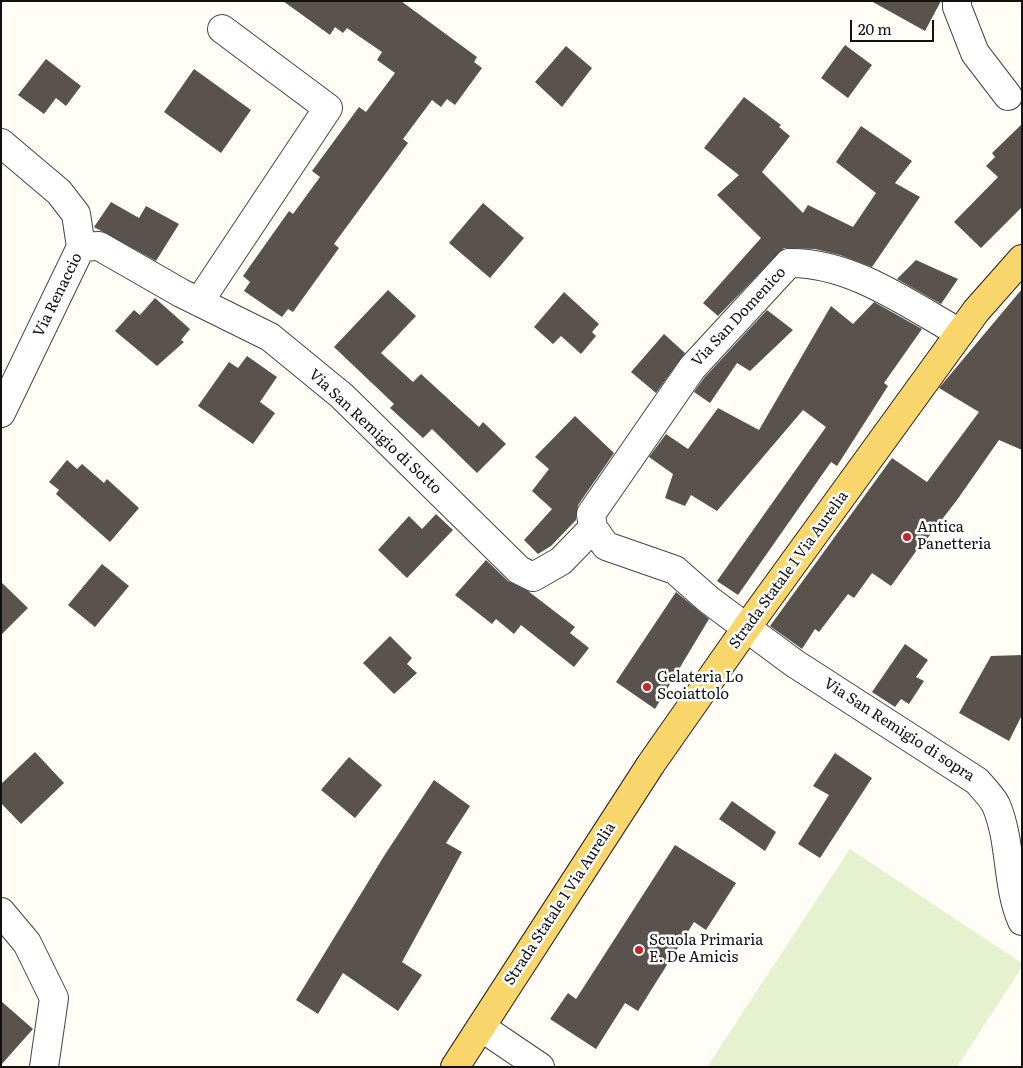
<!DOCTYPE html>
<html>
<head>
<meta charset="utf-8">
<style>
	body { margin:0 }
	#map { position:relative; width:1023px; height:1068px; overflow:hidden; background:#fffdf5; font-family:Literata,serif }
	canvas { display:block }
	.frame { position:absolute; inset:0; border:2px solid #111; pointer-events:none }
	.scale { position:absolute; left:850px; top:20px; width:84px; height:22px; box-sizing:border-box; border:2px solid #111; border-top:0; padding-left:6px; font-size:15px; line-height:18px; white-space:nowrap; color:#111; -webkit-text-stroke:4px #fff; paint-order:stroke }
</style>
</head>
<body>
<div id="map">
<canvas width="1023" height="1068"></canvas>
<div class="frame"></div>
<div class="scale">20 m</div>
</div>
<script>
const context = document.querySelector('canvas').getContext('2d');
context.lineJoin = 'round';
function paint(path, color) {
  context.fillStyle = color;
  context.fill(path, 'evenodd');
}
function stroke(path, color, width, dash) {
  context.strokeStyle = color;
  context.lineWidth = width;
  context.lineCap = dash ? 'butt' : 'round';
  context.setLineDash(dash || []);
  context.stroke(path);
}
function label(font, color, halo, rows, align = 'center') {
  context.font = font + ' Literata,serif';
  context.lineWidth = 5;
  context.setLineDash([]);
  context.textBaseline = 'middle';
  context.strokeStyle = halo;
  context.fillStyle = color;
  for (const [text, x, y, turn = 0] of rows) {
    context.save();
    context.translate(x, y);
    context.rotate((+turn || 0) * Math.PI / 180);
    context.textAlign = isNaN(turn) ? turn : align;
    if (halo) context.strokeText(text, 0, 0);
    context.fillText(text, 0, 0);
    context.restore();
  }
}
paint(new Path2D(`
	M 850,849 L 1022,963 L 1022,967 L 957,1067 L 707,1067 Z`), '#e6f2cf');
paint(new Path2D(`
	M 283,1 L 401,1 L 477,57 L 474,62 L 482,68 L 455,105 L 447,99 L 441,107 L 432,100 L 403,139 L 408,143 L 334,244 L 339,248 L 293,312 L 288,309 L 282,317 L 244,291 L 250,282 L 243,276 L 289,211 L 293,214 L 320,177 L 312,171 L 359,107 L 366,112 L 395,73 L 377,60 L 382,52 L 347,28 L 343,33 L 335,27 L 330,35 Z
	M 871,1 L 941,1 L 925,31 Z
	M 845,45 L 872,65 L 848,98 L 821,78 Z
	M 566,46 L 592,68 L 562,107 L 535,82 Z
	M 46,59 L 81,86 L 66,106 L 56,98 L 44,114 L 18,95 Z
	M 194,69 L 251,110 L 221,153 L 164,112 Z
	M 744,97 L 781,125 L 779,127 L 790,136 L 762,172 L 803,213 L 808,205 L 853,227 L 876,193 L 836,162 L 861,126 L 912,161 L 895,183 L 920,197 L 872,267 L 840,255 L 815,249 L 784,248 L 718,316 L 703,303 L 761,238 L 717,195 L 739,175 L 704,148 Z
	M 1022,124 L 1022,207 L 981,248 L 954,222 L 998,177 L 986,166 L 995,157 L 992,153 Z
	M 111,202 L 139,218 L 146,206 L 179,224 L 156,261 L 94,227 Z
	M 483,203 L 524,238 L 490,278 L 449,243 Z
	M 916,260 L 958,279 L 941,304 L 897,279 Z
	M 1022,289 L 1022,450 L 999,440 L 957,500 L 923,544 L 922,543 L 891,586 L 872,573 L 854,598 L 848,594 L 819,632 L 815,629 L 802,649 L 770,626 L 892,458 L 927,482 L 979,412 L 939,388 Z
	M 388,290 L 416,316 L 381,353 L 413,382 L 421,374 L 479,427 L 483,422 L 506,444 L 477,473 L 432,429 L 423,438 L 390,408 L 394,404 L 334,347 Z
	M 564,292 L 599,324 L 592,332 L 596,336 L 581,354 L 561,336 L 553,344 L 534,327 Z
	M 155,298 L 190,329 L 181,340 L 184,342 L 157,366 L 115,331 L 134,310 L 140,315 Z
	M 874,302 L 922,329 L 884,383 L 888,386 L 837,466 L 831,462 L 738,595 L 717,581 L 826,427 L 803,410 L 717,511 L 691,495 L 685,506 L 665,498 L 673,474 L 649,457 L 666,434 L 688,449 L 718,408 L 759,430 L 831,306 L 853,324 Z
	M 767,310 L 793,330 L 750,371 L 737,363 L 710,403 L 694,392 L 704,378 Z
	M 664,334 L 685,353 L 656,393 L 631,372 Z
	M 247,356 L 277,377 L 260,402 L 275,413 L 253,444 L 198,406 L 229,362 L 238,368 Z
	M 575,416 L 614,453 L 578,505 L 576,520 L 551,546 L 538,554 L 524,540 L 552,509 L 532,491 L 549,469 L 535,457 Z
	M 67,460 L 77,469 L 82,464 L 104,483 L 107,479 L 139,508 L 110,542 L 56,494 L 59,490 L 49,482 Z
	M 436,514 L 453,530 L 407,578 L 378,550 L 409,516 L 422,529 Z
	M 486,560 L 508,581 L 528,591 L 575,627 L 570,633 L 589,648 L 574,667 L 521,625 L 514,634 L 496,619 L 492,624 L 455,595 Z
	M 102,564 L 129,586 L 95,627 L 68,605 Z
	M 1,582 L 28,608 L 1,635 Z
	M 676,592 L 709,619 L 655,709 L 616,682 Z
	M 390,636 L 412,658 L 407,664 L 417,673 L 394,694 L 363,663 Z
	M 905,644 L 928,660 L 916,677 L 924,681 L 909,704 L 901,699 L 895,707 L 872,692 Z
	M 1022,655 L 1022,715 L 1009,741 L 959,713 L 991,656 Z
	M 35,752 L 64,783 L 21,824 L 1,803 L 1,784 Z
	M 835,753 L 872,778 L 820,858 L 798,844 L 829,795 L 813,786 Z
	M 349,757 L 382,785 L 355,818 L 321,790 Z
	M 434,780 L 470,806 L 446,843 L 462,852 L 402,962 L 422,975 L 398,1011 L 343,973 L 318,1014 L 296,1000 L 384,856 Z
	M 732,801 L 776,832 L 765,851 L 719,819 Z
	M 675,845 L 736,883 L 706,930 L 694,922 L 638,1011 L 625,1003 L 596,1049 L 550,1019 L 568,993 L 576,999 Z
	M 1,1001 L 33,1029 L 1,1065 Z`), '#5a524d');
const minor = new Path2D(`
	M 957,1 L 957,7 L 975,53 L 1008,96
	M 1,143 L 59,192 L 76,214 L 81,247 L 1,413
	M 81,247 L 99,246 L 181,293 L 270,337 L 342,396 L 519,570 L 533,577 L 561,561 L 593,528
	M 199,302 L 328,108 L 222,29
	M 593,528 L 606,546 L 675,570 L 709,600 L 794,663 L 977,781 C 983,788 992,797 996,805 C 1012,843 1006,884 1022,921
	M 593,528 L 591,514 L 692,368 L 789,263 C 851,262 908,304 960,333
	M 1,912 L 27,943 L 54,998 L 44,1067
	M 481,1027 L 540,1067`);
const primary = new Path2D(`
	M 455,1067 L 651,764 L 747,627 L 976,311 L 1022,259`);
stroke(minor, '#444', 30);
stroke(primary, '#222', 30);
stroke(minor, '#fff', 28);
stroke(primary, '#f9d66b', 28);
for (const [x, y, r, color] of [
	[907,537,5,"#c4262e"],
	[647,687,5,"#c4262e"],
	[639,950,5,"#c4262e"]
]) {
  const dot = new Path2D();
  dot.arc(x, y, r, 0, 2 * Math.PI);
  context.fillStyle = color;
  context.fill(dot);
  stroke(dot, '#fff', 2);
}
label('15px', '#111', '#fff', [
	["Via Renaccio",58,295,-64],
	["Via San Domenico",739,317,-47],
	["Via San Remigio di Sotto",375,432,43],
	["Strada Statale 1 Via Aurelia",789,570,-54],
	["Via San Remigio di sopra",899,730,33],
	["Strada Statale 1 Via Aurelia",560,904,-57]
]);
label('15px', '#111', '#fff', [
	["Antica",917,528],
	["Panetteria",917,545],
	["Gelateria Lo",657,678],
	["Scoiattolo",657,695],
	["Scuola Primaria",649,941],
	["E. De Amicis",649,958]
], 'left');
</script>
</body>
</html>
